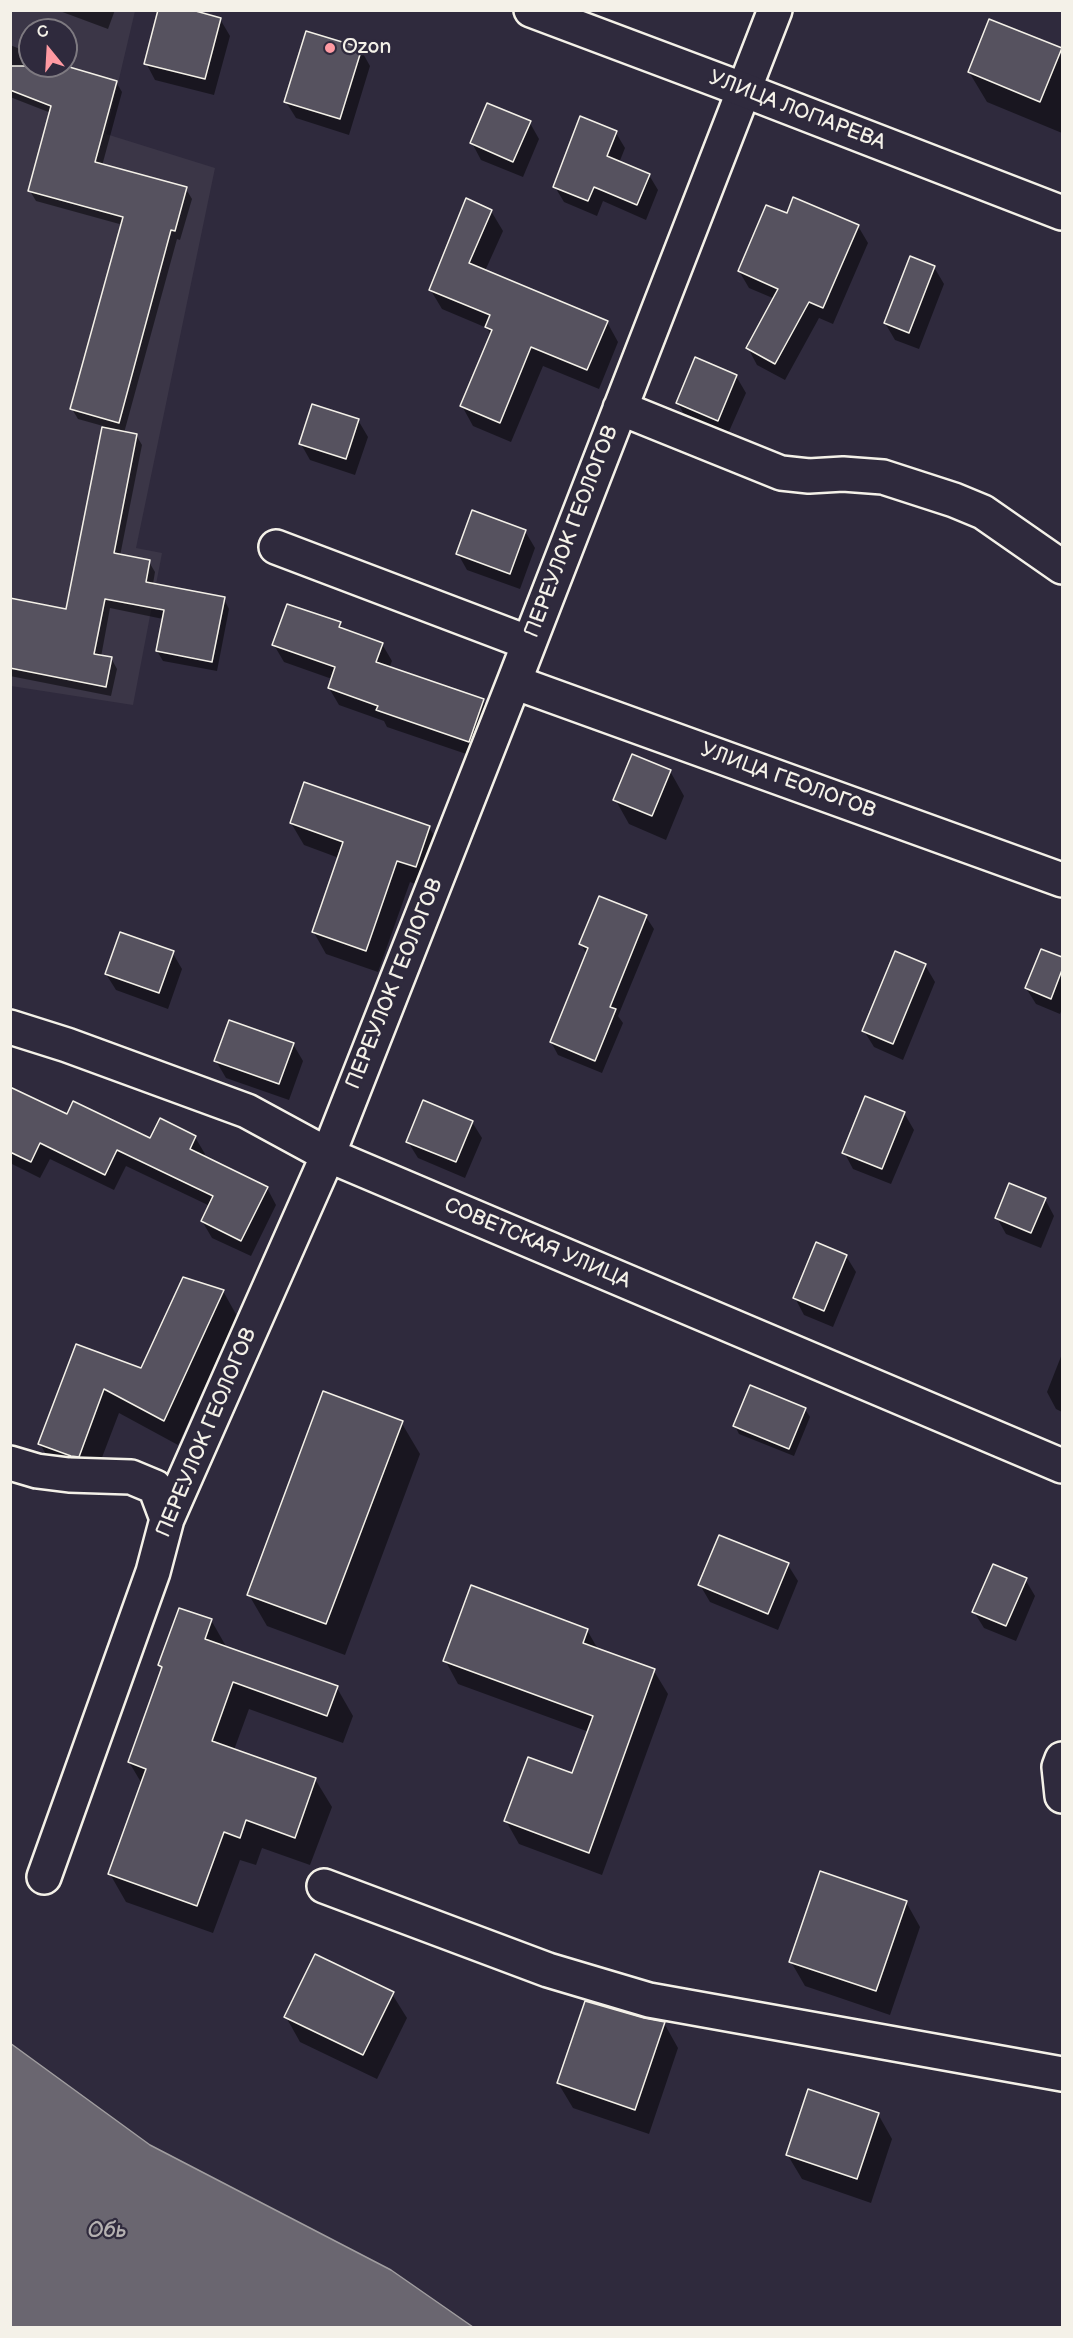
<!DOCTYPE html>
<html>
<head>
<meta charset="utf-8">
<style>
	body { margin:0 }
	#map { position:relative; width:1073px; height:2338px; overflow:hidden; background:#2f2a3d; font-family:"Balsamiq Sans",sans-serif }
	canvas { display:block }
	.frame { position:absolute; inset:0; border:12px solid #f4f1e8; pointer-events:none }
	.north { position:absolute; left:18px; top:18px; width:60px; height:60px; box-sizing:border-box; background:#2f2a3d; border:2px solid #7e7a81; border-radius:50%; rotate:342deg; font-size:16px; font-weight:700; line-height:24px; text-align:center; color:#f4f1e8 }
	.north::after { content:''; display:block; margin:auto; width:21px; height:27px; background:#ff9aa2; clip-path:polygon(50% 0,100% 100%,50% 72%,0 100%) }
</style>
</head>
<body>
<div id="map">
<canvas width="1073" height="2338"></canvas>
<div class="frame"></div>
<div class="north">С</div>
</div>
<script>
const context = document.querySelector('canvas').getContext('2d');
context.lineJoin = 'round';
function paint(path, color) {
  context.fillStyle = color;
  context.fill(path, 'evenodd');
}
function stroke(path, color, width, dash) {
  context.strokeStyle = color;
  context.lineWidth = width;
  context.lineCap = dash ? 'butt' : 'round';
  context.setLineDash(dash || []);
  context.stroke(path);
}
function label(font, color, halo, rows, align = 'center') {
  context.font = font + ' "Balsamiq Sans",sans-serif';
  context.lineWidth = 4.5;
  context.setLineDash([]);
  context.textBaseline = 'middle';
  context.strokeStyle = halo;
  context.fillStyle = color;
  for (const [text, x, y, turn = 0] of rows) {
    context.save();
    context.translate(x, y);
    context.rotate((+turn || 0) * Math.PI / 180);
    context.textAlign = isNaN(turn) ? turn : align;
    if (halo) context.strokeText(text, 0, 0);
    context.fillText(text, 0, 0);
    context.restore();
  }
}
paint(new Path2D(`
	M 10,11 L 135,11 L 106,134 L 215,168 L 136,548 L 162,553 L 133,705 L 11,686 ZM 30,30 L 66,30 L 66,66 L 30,66 Z`), '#3b3647');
const water = new Path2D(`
	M 10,2043 L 150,2145 L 391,2270 L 473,2327 L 11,2327 Z`);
paint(water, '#6a6670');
stroke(water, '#a19ea0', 1.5);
paint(new Path2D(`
	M 57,10 L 115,10 L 108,29 Z
	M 220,19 L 230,36 L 214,95 L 155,80 L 146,63 Z
	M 990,21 L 1062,50 L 1062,133 L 987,102 L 969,72 Z
	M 10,45 L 30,53 L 30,66 L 62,66 L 116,82 L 122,92 L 102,166 L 186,189 L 192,199 L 180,240 L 177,239 L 124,433 L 136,435 L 142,445 L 120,556 L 149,562 L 155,572 L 153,584 L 224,599 L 229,609 L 217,671 L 163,661 L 157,651 L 163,619 L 110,608 L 101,657 L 111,658 L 117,669 L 111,696 L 10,676 L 10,600 L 67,611 L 103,426 L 78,419 L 72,409 L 123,225 L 36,201 L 30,191 L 51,113 L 10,97 Z
	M 361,50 L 370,66 L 349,135 L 296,118 L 286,102 Z
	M 530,123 L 539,139 L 523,177 L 481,160 L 472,143 Z
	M 616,133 L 625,148 L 619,163 L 649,175 L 658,190 L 646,220 L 603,201 L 597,216 L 564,202 L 555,187 Z
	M 491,211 L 503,231 L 485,271 L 607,322 L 618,342 L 599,389 L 543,366 L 511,442 L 473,426 L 462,406 L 491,335 L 487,328 L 442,309 L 430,289 Z
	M 787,215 L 858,226 L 868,243 L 833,324 L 819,318 L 785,380 L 757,365 L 748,348 L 775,299 L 749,288 L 739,271 Z
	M 934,267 L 944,284 L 919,349 L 895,340 L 885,323 Z
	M 736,376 L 746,393 L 727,436 L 687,419 L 677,402 Z
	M 358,420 L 368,437 L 355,475 L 310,460 L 301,444 Z
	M 525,531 L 535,548 L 520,589 L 467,570 L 458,554 Z
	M 340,624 L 344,630 L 382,644 L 392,661 L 389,668 L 483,700 L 492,717 L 478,758 L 387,727 L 384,721 L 339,705 L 329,688 L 332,679 L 284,662 L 274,645 Z
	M 670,771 L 684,796 L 666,840 L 629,824 L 615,799 Z
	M 291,823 L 429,827 L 442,849 L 428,889 L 410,882 L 378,972 L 326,954 L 313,931 L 339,858 L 304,845 Z
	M 600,898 L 646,917 L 654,929 L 618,1016 L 623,1023 L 602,1073 L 558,1055 L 551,1042 L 587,955 L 581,944 Z
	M 1042,951 L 1062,959 L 1062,1009 L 1060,1014 L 1036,1004 L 1026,988 Z
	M 172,952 L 182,969 L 168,1009 L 116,990 L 106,974 Z
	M 925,965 L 935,982 L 903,1060 L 874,1047 L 864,1031 Z
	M 293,1044 L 303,1061 L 289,1100 L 226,1078 L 216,1061 Z
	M 10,1097 L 68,1116 L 151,1140 L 195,1137 L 205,1154 L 203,1157 L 267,1188 L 276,1205 L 251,1256 L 212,1238 L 202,1221 L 210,1206 L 126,1166 L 114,1190 L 50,1159 L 40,1178 L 10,1163 Z
	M 904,1113 L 914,1130 L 891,1184 L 853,1169 L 844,1152 Z
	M 472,1122 L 482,1138 L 465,1178 L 418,1158 L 408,1142 Z
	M 1045,1199 L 1054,1216 L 1041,1248 L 1006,1234 L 997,1218 Z
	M 846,1256 L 856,1272 L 833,1327 L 804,1315 L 795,1298 Z
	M 223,1291 L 237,1316 L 178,1445 L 119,1413 L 93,1481 L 54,1468 L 40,1444 L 77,1346 L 142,1370 Z
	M 1062,1354 L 1062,1412 L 1056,1409 L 1047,1392 Z
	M 805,1409 L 810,1417 L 794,1456 L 739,1434 L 735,1426 Z
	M 401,1422 L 420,1454 L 345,1655 L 267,1626 L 249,1595 Z
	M 720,1537 L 788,1565 L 798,1581 L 778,1630 L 710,1602 L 700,1585 Z
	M 1025,1579 L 1035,1596 L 1016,1641 L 984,1628 L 974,1612 Z
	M 211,1620 L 227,1648 L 337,1688 L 353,1716 L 343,1743 L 249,1709 L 234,1750 L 315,1779 L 332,1807 L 310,1865 L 262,1848 L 256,1865 L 240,1860 L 213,1933 L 126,1902 L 110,1874 L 142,1784 L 129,1762 L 163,1670 L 160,1665 Z
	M 587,1630 L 599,1651 L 654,1671 L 668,1694 L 602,1875 L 519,1844 L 506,1821 L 573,1775 L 589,1732 L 458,1684 L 445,1660 Z
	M 906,1902 L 920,1927 L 890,2015 L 805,1986 L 791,1962 Z
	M 392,1994 L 407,2018 L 377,2079 L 300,2042 L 286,2017 Z
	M 643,2019 L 664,2023 L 678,2048 L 649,2134 L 573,2108 L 558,2083 Z
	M 878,2114 L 892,2139 L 871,2203 L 802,2179 L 787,2154 Z`), '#0007');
const building = new Path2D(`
	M 158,10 L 192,10 L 221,18 L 205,79 L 144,64 Z
	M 989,19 L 1062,48 L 1040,102 L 968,72 Z
	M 306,31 L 362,48 L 340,119 L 284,102 Z
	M 10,66 L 66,66 L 117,81 L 95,162 L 187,187 L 175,231 L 171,230 L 119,423 L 70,409 L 123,217 L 28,191 L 51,106 L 10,90 Z
	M 487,103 L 531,121 L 513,162 L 470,143 Z
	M 580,116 L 617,131 L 607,156 L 650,174 L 637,205 L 594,187 L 588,201 L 553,187 Z
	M 793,197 L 859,225 L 823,308 L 809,302 L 775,364 L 746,348 L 778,289 L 738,271 L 766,205 L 787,213 Z
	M 466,198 L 492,210 L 469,263 L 608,321 L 587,370 L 531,347 L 500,423 L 460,406 L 492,330 L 485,327 L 490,315 L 429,290 Z
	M 910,256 L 935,266 L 909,333 L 884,323 Z
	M 695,357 L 737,375 L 718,421 L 676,403 Z
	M 312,404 L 359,419 L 346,459 L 299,444 Z
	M 102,427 L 137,434 L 114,553 L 150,560 L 146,582 L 225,597 L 212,662 L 156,651 L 164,610 L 105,599 L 94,654 L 112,657 L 106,687 L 10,668 L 10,598 L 66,609 Z
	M 472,510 L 526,530 L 510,574 L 456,554 Z
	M 287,604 L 341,622 L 339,627 L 383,643 L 376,662 L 484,699 L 469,742 L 376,710 L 378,706 L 328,688 L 335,667 L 272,645 Z
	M 632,754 L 671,770 L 652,816 L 613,800 Z
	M 304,782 L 430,826 L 416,867 L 397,861 L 366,951 L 312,932 L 343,842 L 290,823 Z
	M 599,896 L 647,915 L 610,1007 L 616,1009 L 595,1061 L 550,1042 L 588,948 L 579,944 Z
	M 120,932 L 174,951 L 159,993 L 105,974 Z
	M 1041,949 L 1062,957 L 1062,970 L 1051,999 L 1025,988 Z
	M 895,951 L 926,964 L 893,1044 L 862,1031 Z
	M 229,1020 L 294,1043 L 279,1084 L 214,1061 Z
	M 10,1087 L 67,1114 L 73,1101 L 150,1138 L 160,1118 L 196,1136 L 190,1149 L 268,1187 L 241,1241 L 201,1221 L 213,1196 L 117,1150 L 105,1175 L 40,1143 L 31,1162 L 10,1152 Z
	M 865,1096 L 905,1112 L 882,1169 L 842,1153 Z
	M 423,1100 L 473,1121 L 456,1162 L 406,1142 Z
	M 1009,1183 L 1046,1198 L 1031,1233 L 995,1218 Z
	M 816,1242 L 847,1255 L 824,1311 L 793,1298 Z
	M 183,1277 L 224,1290 L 164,1421 L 104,1389 L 79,1457 L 71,1456 L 38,1444 L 76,1344 L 141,1368 Z
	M 750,1385 L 806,1408 L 789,1449 L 733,1426 Z
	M 323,1391 L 403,1421 L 326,1624 L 247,1595 Z
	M 719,1535 L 789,1563 L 768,1614 L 698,1585 Z
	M 993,1564 L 1027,1578 L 1006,1626 L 972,1612 Z
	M 471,1585 L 588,1629 L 583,1643 L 655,1669 L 589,1853 L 504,1821 L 528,1757 L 572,1773 L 593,1716 L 443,1661 Z
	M 179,1608 L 212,1619 L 205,1639 L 338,1686 L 327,1716 L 233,1682 L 212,1741 L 316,1778 L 295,1838 L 246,1820 L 240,1838 L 224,1832 L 197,1906 L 108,1874 L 146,1769 L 128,1762 L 162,1667 L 158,1665 Z
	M 820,1871 L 907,1901 L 876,1991 L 789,1962 Z
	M 315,1954 L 394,1992 L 363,2055 L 284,2017 Z
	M 585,2001 L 644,2018 L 665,2022 L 635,2110 L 557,2083 Z
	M 808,2089 L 879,2113 L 857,2179 L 786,2155 Z`);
paint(building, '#56525f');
stroke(building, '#f4f1e8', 1.5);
const street = new Path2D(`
	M 620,408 L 781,473 L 809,476 L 843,474 L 883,477 L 954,500 L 983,512 L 1062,567
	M 276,547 L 529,643
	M 514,682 L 1062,880
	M 10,1027 L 67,1045 L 247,1111 L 328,1155 L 1062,1466
	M 10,1463 L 37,1471 L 69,1475 L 131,1477 L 155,1487 L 167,1519
	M 1062,1759 L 1059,1767 L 1062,1796
	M 44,1877 L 153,1572 L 167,1519 L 328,1155 L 514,682 L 775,10
	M 324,1886 L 548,1970 L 649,2000 L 1062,2074`);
const secondary = new Path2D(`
	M 531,10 L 744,90 L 1062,213`);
stroke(street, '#f4f1e8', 38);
stroke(secondary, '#f4f1e8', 38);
stroke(street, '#2f2a3d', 33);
stroke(secondary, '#2f2a3d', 33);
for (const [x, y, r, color] of [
	[330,48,6,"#ff9aa2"]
]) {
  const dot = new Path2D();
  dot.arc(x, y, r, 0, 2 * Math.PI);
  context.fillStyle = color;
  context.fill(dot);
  stroke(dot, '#2f2a3d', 2);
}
label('21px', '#f4f1e8', '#2f2a3d', [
	["Ozon",342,48]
], 'left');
label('21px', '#f4f1e8', '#2f2a3d', [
	["УЛИЦА ЛОПАРЕВА",797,111,21],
	["ПЕРЕУЛОК ГЕОЛОГОВ",572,532,-69],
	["УЛИЦА ГЕОЛОГОВ",788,781,20],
	["ПЕРЕУЛОК ГЕОЛОГОВ",395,984,-68],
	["СОВЕТСКАЯ УЛИЦА",537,1244,23],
	["ПЕРЕУЛОК ГЕОЛОГОВ",207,1433,-67]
]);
label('italic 22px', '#b6b2b2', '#2f2a3d', [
	["Обь",107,2231]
]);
</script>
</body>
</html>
